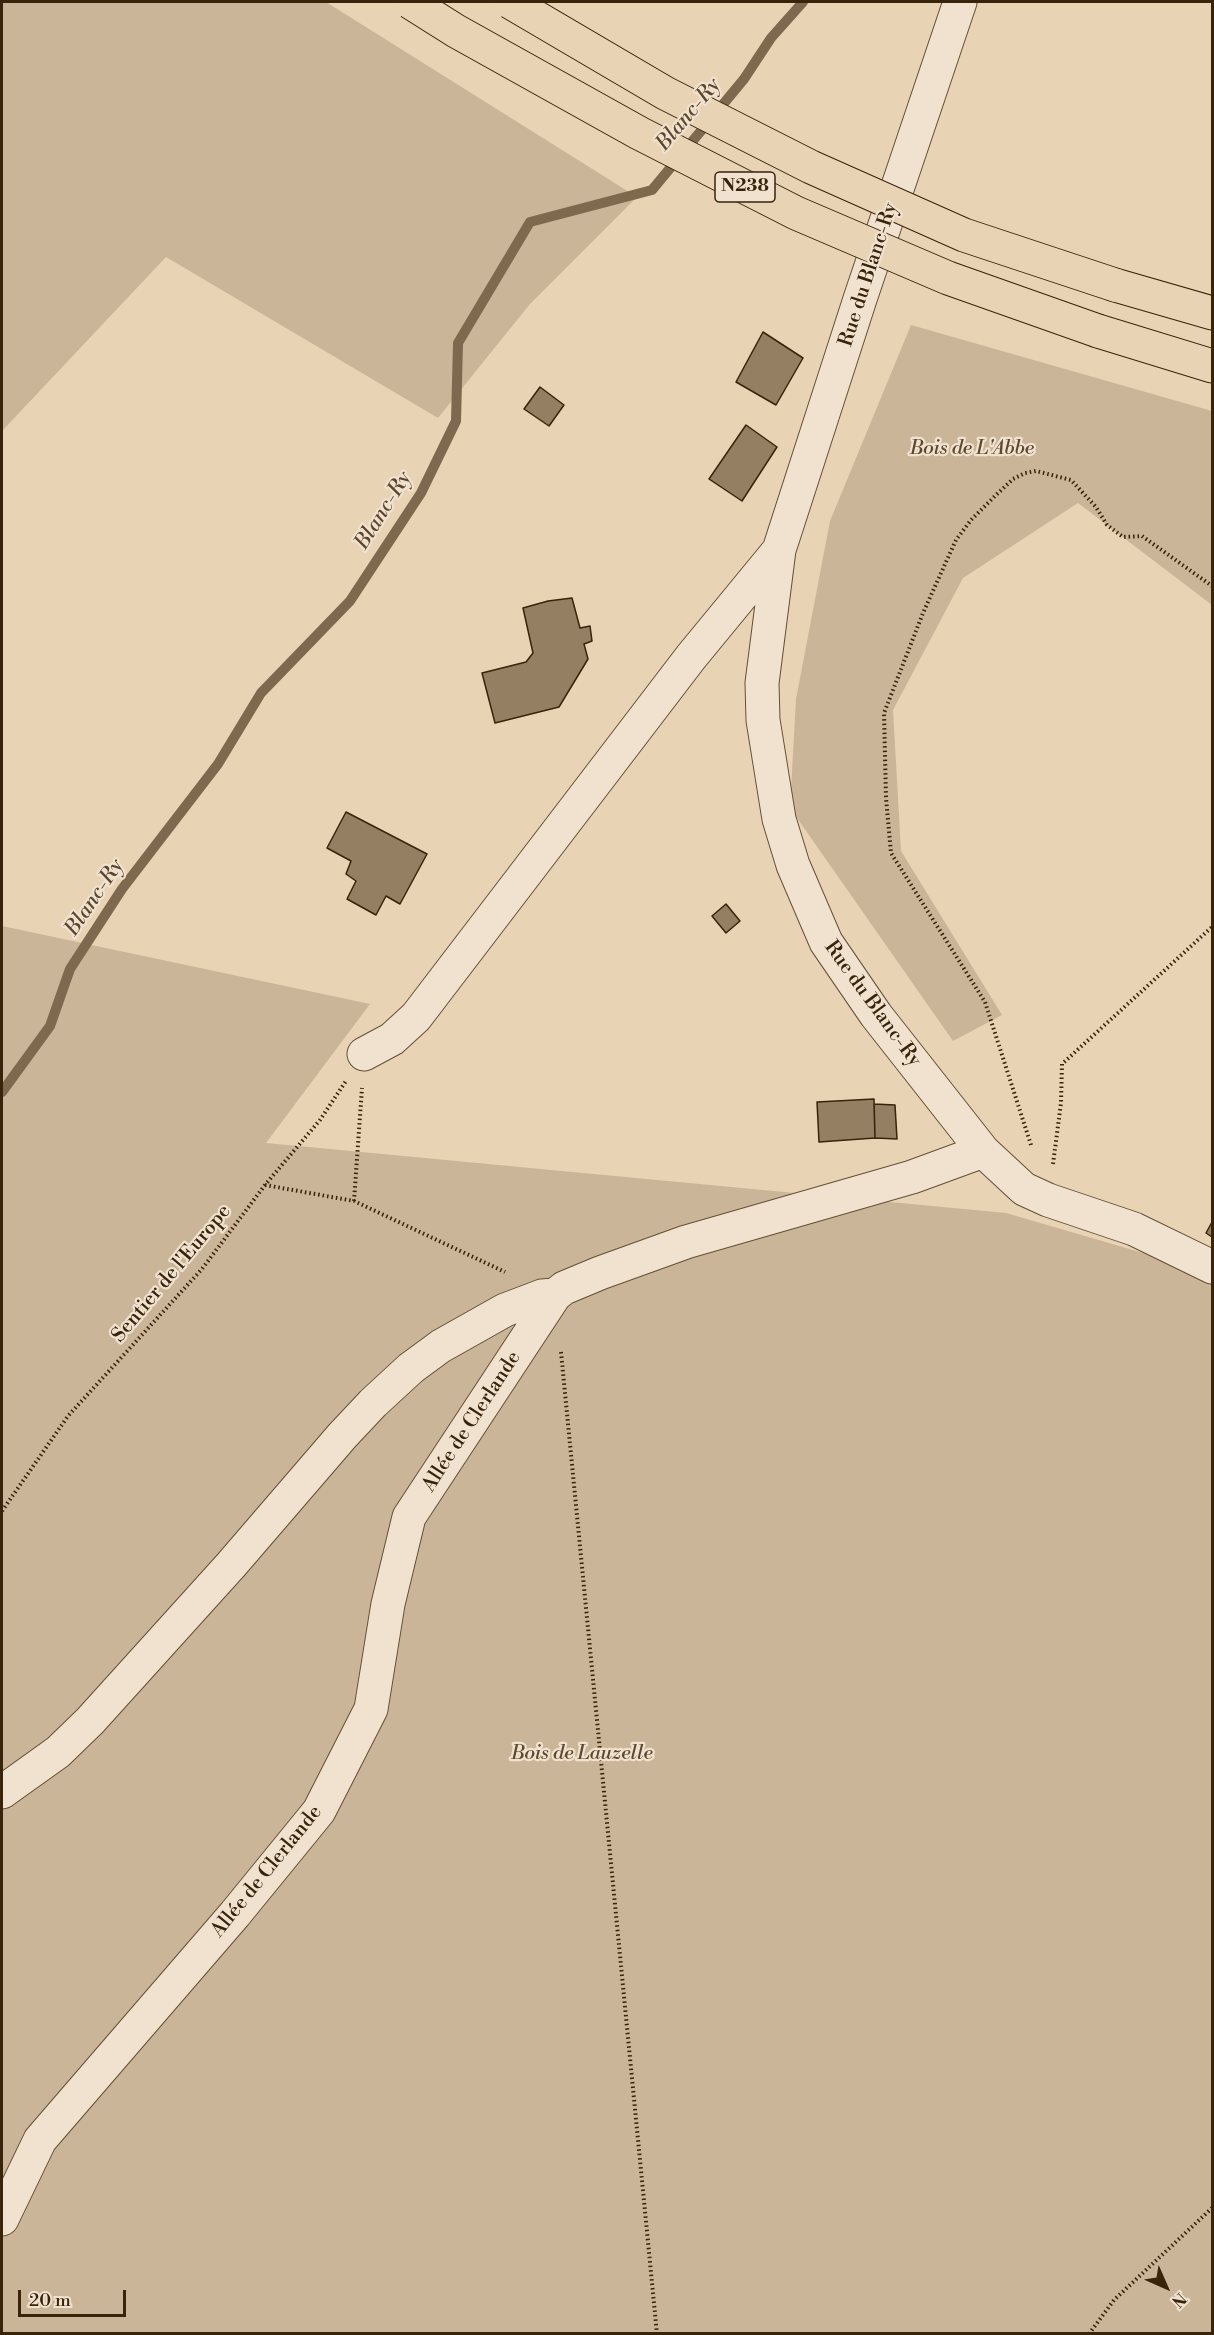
<!DOCTYPE html>
<html>
<head>
<meta charset="utf-8">
<style>
	body { margin:0 }
	#map { position:relative; width:1214px; height:2335px; overflow:hidden; background:#e8d3b5; font-family:"Libre Bodoni",serif }
	canvas { display:block }
	.frame { position:absolute; inset:0; border:3px solid #38230b; pointer-events:none }
	.north { position:absolute; left:1136px; top:2257px; width:60px; height:60px; -webkit-text-stroke:4px #f0e2cf; paint-order:stroke; rotate:135deg; font-size:16px; font-weight:700; line-height:24px; text-align:center; color:#38230b }
	.north::after { content:''; display:block; margin:auto; width:21px; height:27px; background:#38230b; clip-path:polygon(50% 0,100% 100%,50% 72%,0 100%) }
	.scale { position:absolute; left:18px; top:2290px; width:108px; height:27px; box-sizing:border-box; border:3px solid #38230b; border-top:0; padding-left:8px; font-size:18px; line-height:21px; white-space:nowrap; color:#38230b; -webkit-text-stroke:4px #f0e2cf; paint-order:stroke }
</style>
</head>
<body>
<div id="map">
<canvas width="1214" height="2335"></canvas>
<div class="frame"></div>
<div class="north">N</div>
<div class="scale">20 m</div>
</div>
<script>
const context = document.querySelector('canvas').getContext('2d');
context.lineJoin = 'round';
function paint(path, color) {
  context.fillStyle = color;
  context.fill(path, 'evenodd');
}
function stroke(path, color, width, dash) {
  context.strokeStyle = color;
  context.lineWidth = width;
  context.lineCap = dash ? 'butt' : 'round';
  context.setLineDash(dash || []);
  context.stroke(path);
}
function label(font, color, halo, rows, align = 'center') {
  context.font = font + ' "Libre Bodoni",serif';
  context.lineWidth = 4.5;
  context.setLineDash([]);
  context.textBaseline = 'middle';
  context.strokeStyle = halo;
  context.fillStyle = color;
  for (const [text, x, y, turn = 0] of rows) {
    context.save();
    context.translate(x, y);
    context.rotate((+turn || 0) * Math.PI / 180);
    context.textAlign = isNaN(turn) ? turn : align;
    if (halo) context.strokeText(text, 0, 0);
    context.fillText(text, 0, 0);
    context.restore();
  }
}
paint(new Path2D(`
	M 2,2 L 326,2 L 637,197 L 530,304 L 438,418 L 166,257 L 2,431 Z
	M 911,325 L 1212,411 L 1212,605 L 1078,503 L 963,578 L 893,710 L 901,851 L 1002,1015 L 953,1041 L 790,808 L 796,699 L 830,521 Z
	M 2,926 L 370,1004 L 266,1143 L 1006,1213 L 1198,1269 L 1212,1279 L 1212,2333 L 2,2334 Z`), '#cab598');
stroke(new Path2D(`
	M 2,1092 L 50,1026 L 70,969 L 122,889 L 218,764 L 261,693 L 350,601 L 421,493 L 456,421 L 458,343 L 530,222 L 652,190 L 744,79 L 771,38 L 803,2`), '#7e694e', 10);
const building = new Path2D(`
	M 763,332 L 803,358 L 776,405 L 736,382 Z
	M 540,387 L 564,405 L 549,426 L 524,409 Z
	M 746,425 L 777,447 L 742,501 L 709,479 Z
	M 572,598 L 580,628 L 590,626 L 592,641 L 584,644 L 588,659 L 559,707 L 495,723 L 482,673 L 526,662 L 533,653 L 523,608 L 548,601 Z
	M 346,812 L 427,854 L 400,904 L 386,896 L 376,915 L 347,899 L 356,881 L 346,874 L 351,861 L 327,848 Z
	M 726,904 L 740,921 L 726,933 L 712,916 Z
	M 874,1099 L 875,1138 L 819,1142 L 817,1102 Z
	M 874,1104 L 895,1105 L 897,1139 L 875,1138 Z
	M 1212,1222 L 1212,1237 L 1206,1233 Z`);
paint(building, '#947f63');
stroke(building, '#38230b', 1.5);
const street = new Path2D(`
	M 960,2 L 860,299 L 779,550 L 762,683 L 763,720 L 779,819 L 793,865 L 826,942 L 876,1015 L 983,1151 L 1024,1189 L 1048,1200 L 1134,1229 L 1212,1267
	M 364,1054 L 392,1039 L 416,1017 L 691,657 L 779,550
	M 2,1792 L 58,1752 L 90,1721 L 231,1565 L 342,1436 L 373,1403 L 411,1368 L 441,1346 L 505,1310 L 542,1296 L 555,1295
	M 2,2219 L 40,2140 L 235,1914 L 319,1811 L 371,1709 L 388,1604 L 409,1517 L 555,1295 L 564,1288 L 600,1273 L 686,1242 L 912,1177 L 983,1151`);
const highway = new Path2D(`
	M 1115,285 L 1212,313
	M 1098,331 L 1212,366`);
stroke(street, '#644f36', 35);
stroke(highway, '#38230b', 35);
stroke(new Path2D(`
	M 1031,1145 L 985,1002 L 891,853 L 886,798 L 884,713 L 923,613 L 956,540 L 971,520 L 995,496 L 1013,479 L 1025,473 L 1036,471 L 1071,480 L 1096,507 L 1107,525 L 1123,537 L 1142,536 L 1212,586
	M 1053,1164 L 1061,1103 L 1062,1064 L 1212,927
	M 265,1185 L 354,1201 L 505,1272
	M 354,1201 L 362,1088
	M 561,1352 L 657,2334
	M 2,1511 L 68,1416 L 202,1269 L 265,1185 L 320,1120 L 346,1081
	M 1089,2334 L 1114,2300 L 1212,2208`), '#38230b', 4, [1.5, 3]);
stroke(street, '#f0e2cf', 33);
stroke(highway, '#e8d3b5', 33);
const highwayBridge = new Path2D(`
	M 410,2 L 456,31 L 639,133 L 796,213 L 948,278 L 1098,331
	M 510,2 L 665,93 L 811,167 L 964,235 L 1115,285`);
stroke(highwayBridge, '#38230b', 35, []);
stroke(highwayBridge, '#e8d3b5', 33);
for (const [x, y, w] of [
	[745,187,60]
]) {
  const box = new Path2D();
  box.roundRect(x - w / 2, y - 15, w, 30, 4.5);
  context.fillStyle = '#f0e2cf';
  context.fill(box);
  stroke(box, '#38230b', 1.5);
}
label('bold 18px', '#38230b', null, [
	["N238",745,187]
]);
label('20px', '#38230b', '#f0e2cf', [
	["Rue du Blanc-Ry",869,275,-72],
	["Rue du Blanc-Ry",872,1004,54],
	["Sentier de l'Europe",172,1274,-50],
	["Allée de Clerlande",472,1422,-57],
	["Allée de Clerlande",267,1872,-51]
]);
label('italic 20px', '#5c482e', '#f0e2cf', [
	["Bois de L'Abbe",972,449],
	["Bois de Lauzelle",582,1754]
]);
label('italic 21px', '#5b462d', '#f0e2cf', [
	["Blanc-Ry",689,115,-50],
	["Blanc-Ry",384,511,-58],
	["Blanc-Ry",95,898,-56]
]);
</script>
</body>
</html>
